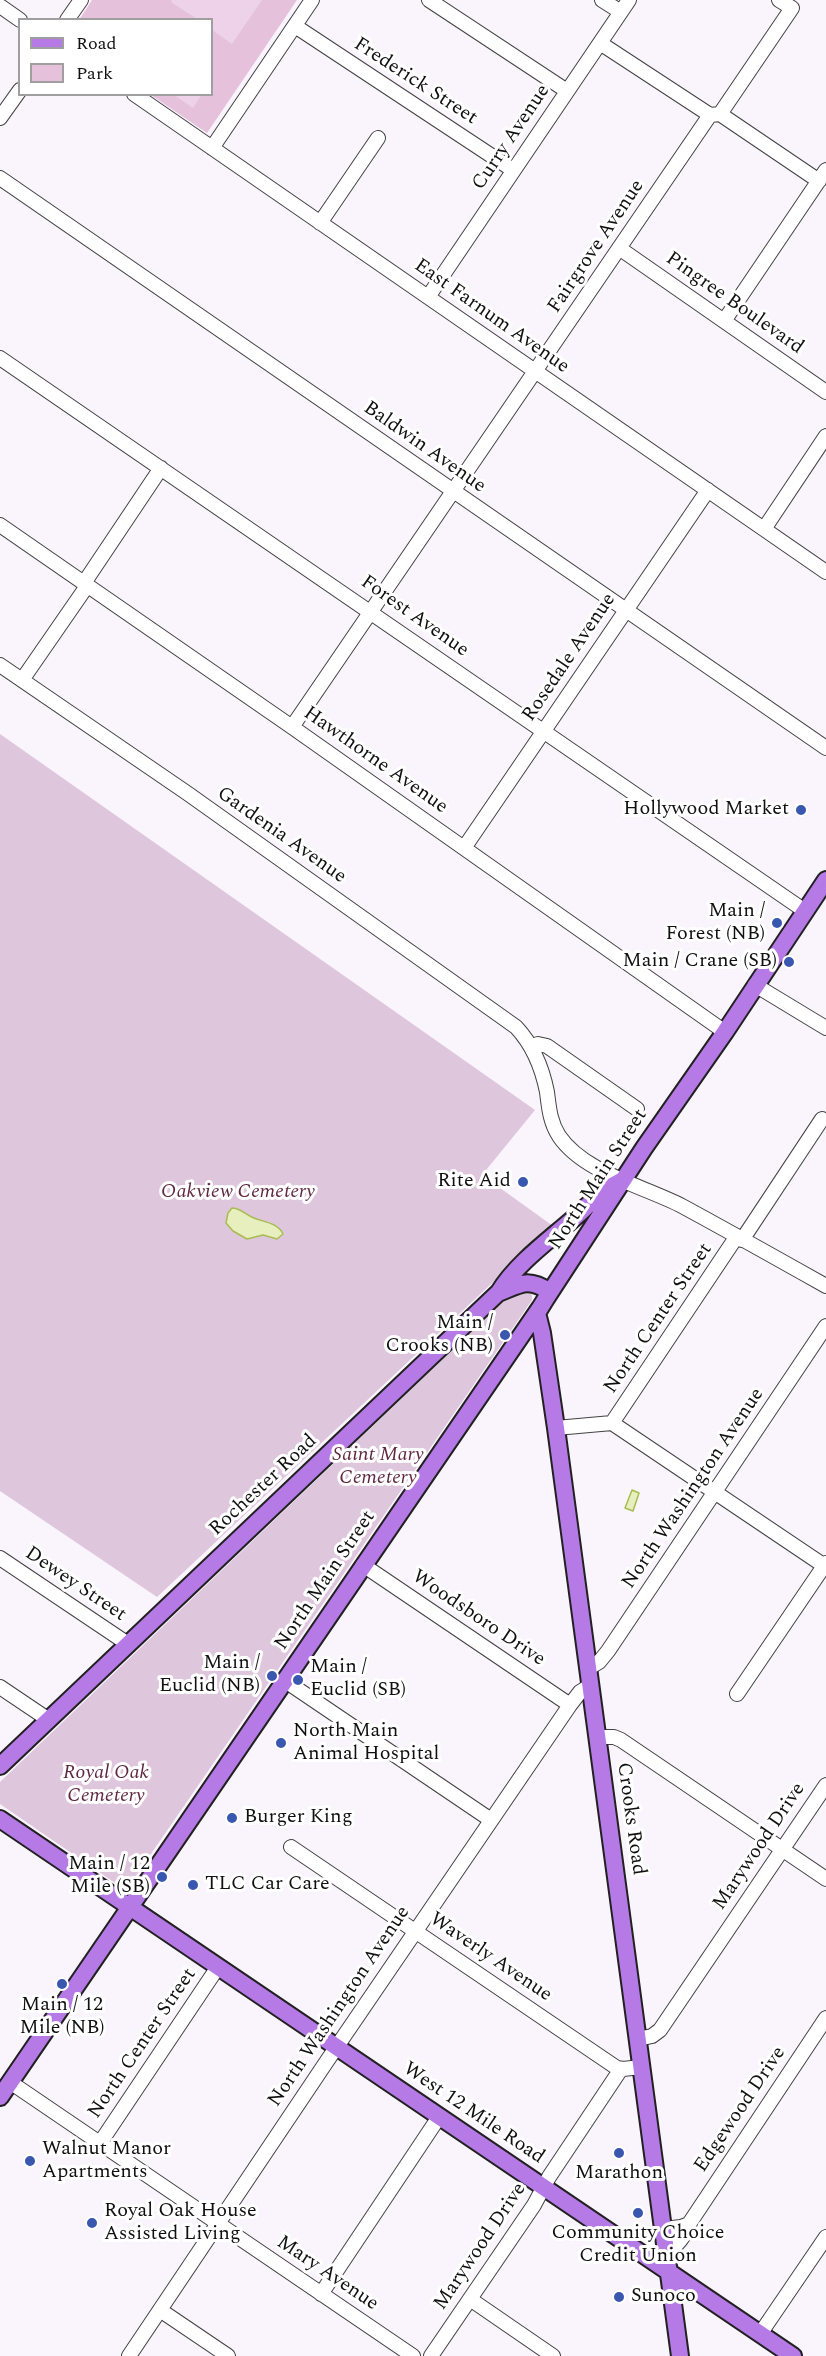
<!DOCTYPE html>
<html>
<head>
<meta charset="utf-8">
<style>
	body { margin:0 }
	#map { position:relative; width:826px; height:2356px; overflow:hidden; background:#faf4fd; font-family:Spectral,serif }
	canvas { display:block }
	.legend { position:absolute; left:18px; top:18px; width:195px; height:78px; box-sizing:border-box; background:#fff; border:2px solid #9f9f9f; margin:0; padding:8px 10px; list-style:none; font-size:18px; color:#101010 }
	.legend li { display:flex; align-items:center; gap:12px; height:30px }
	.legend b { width:30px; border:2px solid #9f9f9f }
</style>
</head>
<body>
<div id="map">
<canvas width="826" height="2356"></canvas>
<ul class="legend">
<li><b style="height:8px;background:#b67ae7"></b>Road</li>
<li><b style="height:16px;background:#e5c1db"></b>Park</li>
</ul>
</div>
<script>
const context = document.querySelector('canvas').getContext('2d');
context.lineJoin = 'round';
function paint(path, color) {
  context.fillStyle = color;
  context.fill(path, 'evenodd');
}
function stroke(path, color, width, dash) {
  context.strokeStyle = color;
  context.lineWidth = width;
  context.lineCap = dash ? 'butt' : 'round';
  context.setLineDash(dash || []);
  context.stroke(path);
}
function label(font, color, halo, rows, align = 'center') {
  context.font = font + ' Spectral,serif';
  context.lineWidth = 6;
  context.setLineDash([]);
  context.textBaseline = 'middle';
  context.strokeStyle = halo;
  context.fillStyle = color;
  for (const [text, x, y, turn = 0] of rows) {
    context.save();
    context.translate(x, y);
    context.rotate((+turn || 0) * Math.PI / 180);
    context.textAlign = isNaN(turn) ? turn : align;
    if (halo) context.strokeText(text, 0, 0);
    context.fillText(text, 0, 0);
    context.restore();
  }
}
paint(new Path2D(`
	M 92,0 L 297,0 L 207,133 L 151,95 L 212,94 L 212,20 L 79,20 Z`), '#e5c1db');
paint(new Path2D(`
	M 0,734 L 535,1110 L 482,1175 L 553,1226 L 157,1597 L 0,1491 Z
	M 528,1291 L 532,1295 L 532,1300 L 131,1883 L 118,1885 L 0,1804 L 0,1782 L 507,1298 L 515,1293 Z`), '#dec6dc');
paint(new Path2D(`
	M 172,0 L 262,0 L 232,44 L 212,30 L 212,20 L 197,19 L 171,2 Z
	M 202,94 L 193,108 L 174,95 L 174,94 Z`), '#edd2e9');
const water = new Path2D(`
	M 232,1208 C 241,1208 245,1215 254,1218 C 264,1222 278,1223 283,1234 L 277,1239 L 263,1235 L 247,1239 L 233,1231 L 226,1223 L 228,1213 Z
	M 632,1490 L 639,1493 L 633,1511 L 625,1508 Z`);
paint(water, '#e7efbf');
stroke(water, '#a8bd4f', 1.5);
const minor = new Path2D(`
	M 429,0 L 567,91
	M 602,0 L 621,12
	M 0,6 L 20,20
	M 67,20 L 81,0
	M 295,26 L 513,170
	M 600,43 L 710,115 L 720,114 L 819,181
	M 134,94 L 826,572
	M 720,114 L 792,8 L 779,0
	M 0,118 L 20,90
	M 212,148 L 312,0
	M 0,178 L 826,748
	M 320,223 L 378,138
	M 619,248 L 826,392
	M 428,297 L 629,0
	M 724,321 L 826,170
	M 0,358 L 805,911
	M 0,525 L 292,727 L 725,1032
	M 764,529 L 826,436
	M 84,583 L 161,468
	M 0,665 L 187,793 L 516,1027 C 533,1045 542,1067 547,1092 C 549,1108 550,1122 559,1136 C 584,1173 644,1186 682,1206 C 730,1232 778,1259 826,1286
	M 22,680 L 87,586
	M 292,727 L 710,115
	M 464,848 L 708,490
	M 755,985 L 826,1028
	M 532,1046 L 538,1044 L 547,1046 L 637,1109
	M 742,1240 L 822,1119
	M 612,1423 L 737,1236
	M 556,1428 L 612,1423 L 826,1567
	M 0,1558 L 128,1644
	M 363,1565 L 570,1705
	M 589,1668 L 599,1662 L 608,1651 L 826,1326
	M 284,1680 L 491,1820
	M 0,1687 L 49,1720
	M 737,1694 L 826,1563
	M 597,1737 L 614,1737 L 621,1740 L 826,1879
	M 291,1847 L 617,2068 L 623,2069 L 641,2067
	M 638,2039 L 652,2036 L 660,2030 L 826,1785
	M 10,2082 L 413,2356
	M 100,2143 L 218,1967
	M 664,2229 L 681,2227 L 689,2224
	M 667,2253 C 677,2245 685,2237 689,2224 L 826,2018
	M 321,2294 L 439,2117
	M 470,2299 L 553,2356
	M 160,2310 L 228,2356
	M 760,2334 L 826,2237
	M 129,2356 L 327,2061 L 570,1705 L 580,1692 L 591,1685
	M 431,2356 L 534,2205 L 549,2177 L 621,2069`);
const major = new Path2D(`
	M 499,1292 C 517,1263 548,1241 573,1219 C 589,1205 602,1190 621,1181
	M 550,1292 L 537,1313 L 542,1333 L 556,1428 L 680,2356
	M 545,1300 L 644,1148 L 725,1032 L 826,880
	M 0,1766 L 498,1293 C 521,1284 528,1277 550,1292 L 545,1300
	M 0,1819 L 793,2356
	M 0,2097 L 540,1308`);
stroke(minor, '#434343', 16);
stroke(major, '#212121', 20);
stroke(minor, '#fff', 14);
stroke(major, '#b67ae7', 16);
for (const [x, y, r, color] of [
	[801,810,6,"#3957af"],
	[777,923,6,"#3957af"],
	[789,962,6,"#3957af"],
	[523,1182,6,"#3957af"],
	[505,1335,6,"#3957af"],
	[272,1676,6,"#3957af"],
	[298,1680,6,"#3957af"],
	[281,1743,6,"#3957af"],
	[232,1818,6,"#3957af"],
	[162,1877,6,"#3957af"],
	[193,1885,6,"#3957af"],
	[62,1984,6,"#3957af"],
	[619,2153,6,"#3957af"],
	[30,2161,6,"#3957af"],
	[638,2213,6,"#3957af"],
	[92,2223,6,"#3957af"],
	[619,2297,6,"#3957af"]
]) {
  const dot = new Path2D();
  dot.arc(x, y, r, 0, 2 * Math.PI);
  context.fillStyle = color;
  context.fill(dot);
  stroke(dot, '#fff', 2);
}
label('20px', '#101010', '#fff', [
	["Frederick Street",415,82,33],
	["Curry Avenue",512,138,-56],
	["Fairgrove Avenue",597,247,-56],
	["Pingree Boulevard",734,304,35],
	["East Farnum Avenue",491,317,35],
	["Baldwin Avenue",424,448,35],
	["Forest Avenue",414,617,35],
	["Rosedale Avenue",570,658,-56],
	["Hawthorne Avenue",375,761,35],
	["Gardenia Avenue",281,836,35],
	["North Main Street",599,1180,-57],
	["North Center Street",659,1319,-56],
	["Rochester Road",264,1486,-43],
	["North Washington Avenue",694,1489,-56],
	["North Main Street",326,1581,-56],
	["Dewey Street",75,1585,34],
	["Woodsboro Drive",478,1619,34],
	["Crooks Road",630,1819,82],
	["Marywood Drive",760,1847,-56],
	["Waverly Avenue",490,1958,34],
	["North Washington Avenue",340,2007,-56],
	["North Center Street",143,2044,-56],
	["Edgewood Drive",741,2110,-56],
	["West 12 Mile Road",473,2114,34],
	["Marywood Drive",481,2247,-56],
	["Mary Avenue",327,2274,34]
]);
label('20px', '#101010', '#fff', [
	["Hollywood Market",789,810],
	["Main /",765,912],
	["Forest (NB)",765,935],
	["Main / Crane (SB)",777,962],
	["Rite Aid",511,1182],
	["Main /",493,1324],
	["Crooks (NB)",493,1347],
	["Main /",260,1664],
	["Euclid (NB)",260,1687],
	["Main /",310,1668,"left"],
	["Euclid (SB)",310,1691,"left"],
	["North Main",293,1732,"left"],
	["Animal Hospital",293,1755,"left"],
	["Burger King",244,1818,"left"],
	["Main / 12",150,1865],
	["Mile (SB)",150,1888],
	["TLC Car Care",205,1885,"left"],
	["Main / 12",62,2006,"center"],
	["Mile (NB)",62,2029,"center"],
	["Walnut Manor",42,2150,"left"],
	["Apartments",42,2173,"left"],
	["Marathon",619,2174,"center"],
	["Royal Oak House",104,2212,"left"],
	["Assisted Living",104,2235,"left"],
	["Community Choice",638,2234,"center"],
	["Credit Union",638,2257,"center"],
	["Sunoco",631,2297,"left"]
], 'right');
label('italic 20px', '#60283f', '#fff', [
	["Oakview Cemetery",238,1193],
	["Saint Mary",378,1456],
	["Cemetery",378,1479],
	["Royal Oak",106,1774],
	["Cemetery",106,1797]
]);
</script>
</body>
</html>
